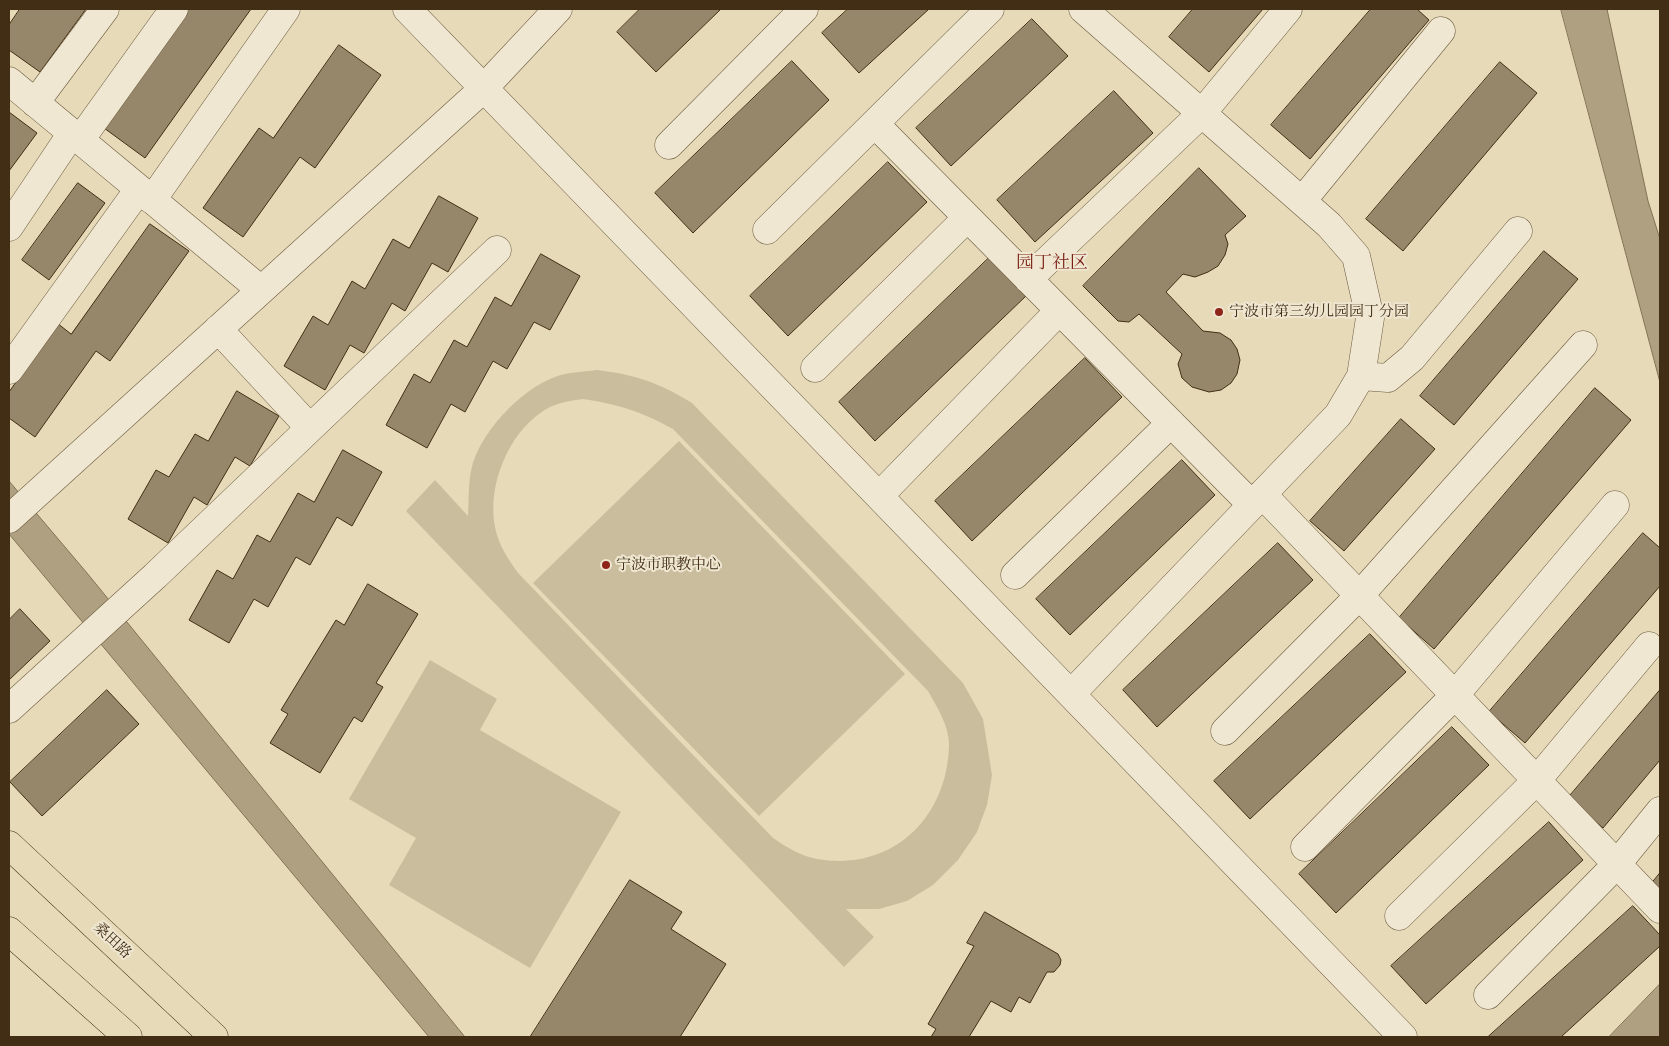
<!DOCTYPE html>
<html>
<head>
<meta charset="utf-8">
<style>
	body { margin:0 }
	#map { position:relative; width:1669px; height:1046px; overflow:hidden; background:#e6dab9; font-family:Alegreya,serif }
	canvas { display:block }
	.frame { position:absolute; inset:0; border:10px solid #412e14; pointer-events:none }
</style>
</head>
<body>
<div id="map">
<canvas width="1669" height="1046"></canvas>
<div class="frame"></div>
</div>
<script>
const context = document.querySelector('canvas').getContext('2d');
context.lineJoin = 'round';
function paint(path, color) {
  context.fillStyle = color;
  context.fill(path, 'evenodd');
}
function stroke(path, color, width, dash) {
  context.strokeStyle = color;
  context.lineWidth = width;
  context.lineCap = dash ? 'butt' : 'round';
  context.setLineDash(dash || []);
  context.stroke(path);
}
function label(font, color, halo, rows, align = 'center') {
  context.font = font + ' Alegreya,"Noto Serif SC",serif';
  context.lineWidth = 4;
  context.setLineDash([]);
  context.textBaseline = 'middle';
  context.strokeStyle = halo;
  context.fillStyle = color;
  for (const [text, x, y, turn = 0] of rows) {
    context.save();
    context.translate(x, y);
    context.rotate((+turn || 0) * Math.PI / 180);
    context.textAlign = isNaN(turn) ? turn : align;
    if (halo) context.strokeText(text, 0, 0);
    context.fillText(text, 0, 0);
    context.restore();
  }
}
paint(new Path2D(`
	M 597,370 C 636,375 658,382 692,403 L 963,683 L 983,719 L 992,775 L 987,805 L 977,832 L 958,860 L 933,885 L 907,901 L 879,909 L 846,909 L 874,937 L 844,967 L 406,511 L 435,480 L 468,516 C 469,501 468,486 471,471 C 478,434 521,389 555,377 C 568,372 583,372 597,370 ZM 583,399 C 618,404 642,412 673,429 L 928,691 C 937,707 949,726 949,744 C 948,818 892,872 817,859 C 801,856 786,847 773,838 L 519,574 C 509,561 498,544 495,527 C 487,486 508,434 543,411 C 555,403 569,401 583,399 Z
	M 679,441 L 905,674 L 759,816 L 533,583 Z
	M 430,660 L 497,699 L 480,730 L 621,812 L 530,968 L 389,885 L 416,838 L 349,799 Z`), '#cabd9d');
const water = new Path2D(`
	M 1561,9 L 1607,9 L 1648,201 L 1660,239 L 1660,382 Z
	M 9,481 L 87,573 L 465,1037 L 429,1037 L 9,534 Z
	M 1660,984 L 1660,1037 L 1609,1037 Z`);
paint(water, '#aea081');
stroke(water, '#827255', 1);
const building = new Path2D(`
	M 20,9 L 86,9 L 40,72 L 9,50 L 9,25 Z
	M 189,9 L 251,9 L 145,158 L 104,128 Z
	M 640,9 L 721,9 L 656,72 L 617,32 Z
	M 848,9 L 929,9 L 859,73 L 822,33 Z
	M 1193,9 L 1263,9 L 1209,72 L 1169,37 Z
	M 1371,9 L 1417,9 L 1429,20 L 1310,159 L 1271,125 Z
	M 1032,19 L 1068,56 L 951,166 L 916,128 Z
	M 339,45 L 381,75 L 315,168 L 300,157 L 243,237 L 203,208 L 259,128 L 273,138 Z
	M 792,61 L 829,100 L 693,233 L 655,193 Z
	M 1500,62 L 1537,93 L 1403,251 L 1366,219 Z
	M 1114,91 L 1153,133 L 1035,242 L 997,200 Z
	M 9,112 L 37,133 L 9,171 Z
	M 888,162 L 927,202 L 788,336 L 750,296 Z
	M 1199,168 L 1246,216 L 1225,235 L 1228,244 L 1225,255 L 1218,266 L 1208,272 L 1195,277 L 1183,274 L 1166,292 L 1203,331 L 1220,333 L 1231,340 L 1237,349 L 1240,360 L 1237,374 L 1231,383 L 1221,390 L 1209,392 L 1192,387 L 1182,378 L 1178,364 L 1182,354 L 1139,314 L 1129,322 L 1118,321 L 1083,286 Z
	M 78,183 L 105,203 L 49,280 L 22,260 Z
	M 439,196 L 478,218 L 448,272 L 432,263 L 405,311 L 392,303 L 364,353 L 350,345 L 325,390 L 284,366 L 313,316 L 328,325 L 352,281 L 365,289 L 393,239 L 409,248 Z
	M 150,224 L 189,251 L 110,361 L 96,351 L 35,437 L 9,418 L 9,392 L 57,323 L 71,334 Z
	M 1544,251 L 1578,279 L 1454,425 L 1420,396 Z
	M 541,254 L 580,276 L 550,330 L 534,322 L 507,369 L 493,361 L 465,412 L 451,404 L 427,448 L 386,425 L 414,374 L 430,383 L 454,340 L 467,347 L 495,297 L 511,306 Z
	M 991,256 L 1027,295 L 875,441 L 839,402 Z
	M 1085,358 L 1122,397 L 972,541 L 935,501 Z
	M 1595,388 L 1631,420 L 1434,649 L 1399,618 Z
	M 237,391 L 279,416 L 250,466 L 235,457 L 207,505 L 194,497 L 168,543 L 128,519 L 156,470 L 169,477 L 195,434 L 208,441 Z
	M 1401,419 L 1435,449 L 1344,551 L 1310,521 Z
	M 343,450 L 382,472 L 352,526 L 337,517 L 310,565 L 296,557 L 268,607 L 254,599 L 229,643 L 189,620 L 217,570 L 233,579 L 257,535 L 270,542 L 298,493 L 314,502 Z
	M 1182,460 L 1215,495 L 1070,635 L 1036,599 Z
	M 1643,533 L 1660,548 L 1660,586 L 1525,743 L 1489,712 Z
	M 1278,543 L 1313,580 L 1157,727 L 1123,690 Z
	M 368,584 L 418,614 L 376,683 L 383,687 L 362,722 L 354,717 L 320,773 L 270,743 L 288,714 L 281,710 L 336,620 L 344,625 Z
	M 20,609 L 50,641 L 9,680 L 9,620 Z
	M 1370,634 L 1406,672 L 1250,819 L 1214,781 Z
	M 107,690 L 139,724 L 42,816 L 10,782 Z
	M 1660,690 L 1660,760 L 1603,828 L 1568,798 Z
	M 1452,727 L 1489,765 L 1336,913 L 1299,874 Z
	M 1549,822 L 1583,860 L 1426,1004 L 1391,966 Z
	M 1660,873 L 1660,890 L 1652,883 Z
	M 630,880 L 682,912 L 671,929 L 726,964 L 680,1037 L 533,1037 L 531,1036 Z
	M 1633,906 L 1660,935 L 1660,946 L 1561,1037 L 1488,1037 Z
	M 985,912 L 1058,954 L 1061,960 L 1060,965 L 1054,972 L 1047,972 L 1030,1003 L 1019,997 L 1011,1012 L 991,1001 L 969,1037 L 931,1037 L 936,1029 L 928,1024 L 974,946 L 967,943 Z`);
paint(building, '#97876a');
stroke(building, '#412e14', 1);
const minor = new Path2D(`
	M 407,9 L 1403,1037
	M 9,81 L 261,290
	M 35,103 L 105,9
	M 875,124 L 1252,505
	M 80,140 L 174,9
	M 669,145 L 804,9
	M 152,200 L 286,9
	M 1302,201 L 1441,31
	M 9,227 L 72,133
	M 767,230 L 990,9
	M 1028,279 L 1202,113 L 1288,9
	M 218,329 L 310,428
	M 815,368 L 967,218
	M 9,370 L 139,189
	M 1361,376 L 1388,378 L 1412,358 L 1518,231
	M 1262,494 L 1660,909
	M 879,496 L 1059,311
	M 9,519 L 483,89 L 558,9
	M 1015,575 L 1171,423
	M 1071,694 L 1338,415 L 1361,376 L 1370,318 L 1356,256 L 1329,225 L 1083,9
	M 9,709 L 155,576 L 497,250
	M 1225,731 L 1359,596 L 1583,345
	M 1305,847 L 1455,695 L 1615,505
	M 1399,916 L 1537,780 L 1649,646
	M 1488,995 L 1617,864 L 1660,811`);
const major = new Path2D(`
	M 9,845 L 214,1037
	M 9,931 L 128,1037`);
stroke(minor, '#6a593d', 29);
stroke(major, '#412e14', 29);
stroke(minor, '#efe7d2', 28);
stroke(major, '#e6dab9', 28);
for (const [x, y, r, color] of [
	[1219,312,5,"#8f2418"],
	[606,565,5,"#8f2418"]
]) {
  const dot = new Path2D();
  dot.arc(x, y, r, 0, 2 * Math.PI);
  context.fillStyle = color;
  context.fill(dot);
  stroke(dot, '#efe7d2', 2);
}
label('15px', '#412e14', '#efe7d2', [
	["宁波市第三幼儿园园丁分园",1229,312],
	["宁波市职教中心",616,565]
], 'left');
label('15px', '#412e14', '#efe7d2', [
	["桑田路",112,941,43]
]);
label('18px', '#7a1f14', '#efe7d2', [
	["园丁社区",1052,264]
]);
</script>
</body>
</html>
